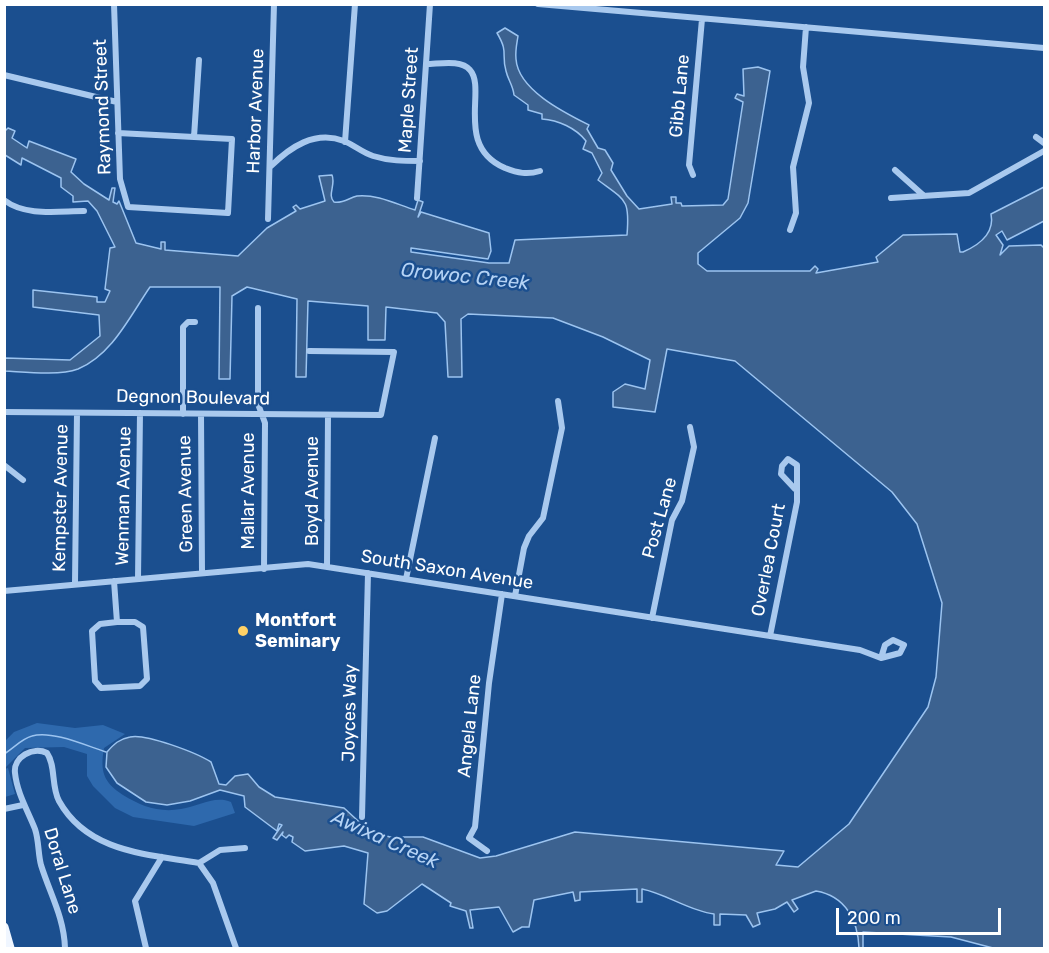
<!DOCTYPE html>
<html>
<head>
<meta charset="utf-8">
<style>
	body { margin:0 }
	#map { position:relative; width:1049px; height:953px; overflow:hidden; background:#1b4f8f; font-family:Rubik,sans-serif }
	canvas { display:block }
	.frame { position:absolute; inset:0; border:6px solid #fff; pointer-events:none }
	.scale { position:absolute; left:836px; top:908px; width:165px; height:27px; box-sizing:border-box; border:3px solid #fff; border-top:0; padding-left:8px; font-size:18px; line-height:21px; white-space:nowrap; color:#fff; -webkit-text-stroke:4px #1b4f8f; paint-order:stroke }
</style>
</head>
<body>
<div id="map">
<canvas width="1049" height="953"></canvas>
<div class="frame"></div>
<div class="scale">200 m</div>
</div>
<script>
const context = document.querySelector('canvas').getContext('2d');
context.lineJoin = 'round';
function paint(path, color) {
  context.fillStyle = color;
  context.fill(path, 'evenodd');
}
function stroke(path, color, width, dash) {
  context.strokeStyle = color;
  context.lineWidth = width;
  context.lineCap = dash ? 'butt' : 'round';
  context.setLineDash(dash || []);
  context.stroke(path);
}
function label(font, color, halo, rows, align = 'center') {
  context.font = font + ' Rubik,sans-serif';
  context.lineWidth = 5;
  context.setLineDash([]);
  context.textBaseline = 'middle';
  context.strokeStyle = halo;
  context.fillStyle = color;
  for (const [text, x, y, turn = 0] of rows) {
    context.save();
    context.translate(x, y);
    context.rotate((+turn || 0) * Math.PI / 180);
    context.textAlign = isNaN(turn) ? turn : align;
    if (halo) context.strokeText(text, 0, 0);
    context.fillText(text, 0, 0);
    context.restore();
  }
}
paint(new Path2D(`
	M 37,723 L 75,728 L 103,725 L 125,734 L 104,748 C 100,771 103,782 123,795 C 141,806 159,813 181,809 C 198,807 214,795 231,802 L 235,813 L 194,826 L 133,817 L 115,808 L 93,786 L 87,776 L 87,754 L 64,747 L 25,748 L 5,768 L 5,741 L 14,732 Z
	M 8,768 L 15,794 L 5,797 L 5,769 Z`), '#2e69ad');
const water = new Path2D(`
	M 505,28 L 518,36 C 517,43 515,51 516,59 C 518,90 565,113 589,125 L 587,129 L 598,148 L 605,150 L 613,163 L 611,170 L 627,196 L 639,209 L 672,204 L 671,197 L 676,197 L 676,203 L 681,203 L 682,206 L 723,205 L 728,199 L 743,102 L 735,98 L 737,94 L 744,96 L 743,69 L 758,67 L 770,71 L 748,203 L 740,218 L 698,253 L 698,264 L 707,271 L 810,271 L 815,266 L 818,269 L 816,273 L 878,262 L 876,257 L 903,235 L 957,234 L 960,252 L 963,252 C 979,245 995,234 991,214 L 1044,187 L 1044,221 L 1007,240 L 1002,231 L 996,235 L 1003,245 L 1000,255 L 1009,246 L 1041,245 L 1044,248 L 1044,948 L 993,948 L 951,937 L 863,932 L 863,948 L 859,948 C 858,921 846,896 816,891 L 792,900 L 798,909 L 794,912 L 787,902 L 775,909 L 757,913 L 760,924 L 753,927 L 746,915 L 720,914 L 720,925 L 714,925 L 714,914 C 689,911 667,894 642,889 L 642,902 L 637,902 L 637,889 L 580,892 L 580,900 L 575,901 L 573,892 L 534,900 L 529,927 L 522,927 L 513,932 L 499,907 L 470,910 L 473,928 L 470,928 L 466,911 L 450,906 L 451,903 L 422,884 L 387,911 L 377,913 L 364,904 L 368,853 L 344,846 L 305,851 L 292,842 L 293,837 L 289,835 L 286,838 L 282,835 L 283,832 L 277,840 L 273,838 L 282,825 L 279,824 L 277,831 L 245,807 L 244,796 L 220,790 L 190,801 L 167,805 L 146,802 L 117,783 L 106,767 L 107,752 C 114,744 119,739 130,737 C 145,733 197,753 211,762 L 219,784 L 226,785 L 235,776 L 248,774 L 259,787 L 275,797 L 344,808 L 369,831 L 390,837 L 423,837 L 480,858 L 496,856 L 575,832 L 784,851 L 776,865 L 798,867 L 849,824 L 928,707 L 936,677 L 942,603 L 917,524 L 892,492 L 735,361 L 667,349 L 655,412 L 613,407 L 613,392 L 625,384 L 645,389 L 650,360 L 603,337 L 553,318 L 468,314 L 461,319 L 462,377 L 448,377 L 445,322 L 437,313 L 386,307 L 385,340 L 368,340 L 368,306 L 308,301 L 306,377 L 296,377 L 297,299 L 247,287 L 232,296 L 230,379 L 219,379 L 220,287 L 150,287 C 130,316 112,355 78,369 C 59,376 25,372 5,371 L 5,358 L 70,360 L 100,336 L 99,315 L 33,307 L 33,290 L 97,297 L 97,302 L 105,302 L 110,291 L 105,289 L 110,248 L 115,247 L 97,211 L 88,201 L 73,202 L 73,196 L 61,187 L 61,178 L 22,158 L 21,165 L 5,155 L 5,131 L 8,128 L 15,131 L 12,138 L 27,148 L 29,141 L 76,159 L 71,172 L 84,184 L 109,200 L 112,188 L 115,188 L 113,202 L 117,204 L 119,201 L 136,243 L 161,249 L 161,242 L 165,242 L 165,250 L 238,256 L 267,228 L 296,211 L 293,207 L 296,205 L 300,209 L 325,201 L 319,176 L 332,175 C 336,185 327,195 334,202 C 342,204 349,198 357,196 C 377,194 396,204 415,210 L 418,200 L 423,202 L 418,217 L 421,212 L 489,233 L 491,251 L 488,259 L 411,248 L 411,252 L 489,263 L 509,263 L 515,240 L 627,235 C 630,199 626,201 598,180 L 602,173 L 592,153 L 583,149 L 586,141 C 576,128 558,120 542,119 L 542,114 L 528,110 L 528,105 L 514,95 C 513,85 508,80 506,71 C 501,54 509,53 497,33 Z`);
paint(water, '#3c6290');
stroke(water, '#9cc4f0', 1.5);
stroke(new Path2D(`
	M 4,754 C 14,748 21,739 32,736 C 52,730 87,746 106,752`), '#9cc4f0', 1.5);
stroke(new Path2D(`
	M 114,4 L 120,179 L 128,207 L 228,213 L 232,139 L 118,133
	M 538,4 L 1044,48
	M 426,64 C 439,64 461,59 470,70 C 487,89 454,146 505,168 C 518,173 527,175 540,171
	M 4,75 L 117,102
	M 194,137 L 199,60
	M 1036,137 L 1044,143
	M 345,142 L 355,4
	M 270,167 C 290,147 315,130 344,141 C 354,145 363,153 373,156 C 389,161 404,161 420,161
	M 895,170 L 923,195
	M 693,175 L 689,165 L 702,19
	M 417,198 L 430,4
	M 891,198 L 969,193 L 1044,151
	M 4,200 C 26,217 59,211 84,211
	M 268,219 L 274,4
	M 790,230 L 796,213 L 793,167 L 809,103 L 803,67 L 806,27
	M 258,308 L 258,404 L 265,423 L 264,569
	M 4,412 L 381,415 L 394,352 L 309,351
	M 183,414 L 183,327 L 188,322 L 195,322
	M 201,414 L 202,573
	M 4,465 L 23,480
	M 327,567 L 328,415
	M 138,579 L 140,413
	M 406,579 L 435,438
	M 114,581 L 117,622 L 100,624 L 92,631 L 95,681 L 101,688 L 140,686 L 147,679 L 143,627 L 135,622 L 117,622
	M 75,583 L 77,413
	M 4,591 L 308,564 L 860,650 L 881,658 L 900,653 L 904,645 L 893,640 L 885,645 L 881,658
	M 515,596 L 524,548 L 529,536 L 543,518 L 562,428 L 558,401
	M 652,618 L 672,520 L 682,501 L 694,447 L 690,427
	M 770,636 L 797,502 L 797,465 L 788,459 L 782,466 L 781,474 L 795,489
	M 4,809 L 23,805
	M 362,817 L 368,573
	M 487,851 L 469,838 L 475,827 L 489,683 L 502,594
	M 199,863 L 213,883 L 236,948
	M 199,863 L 220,850 L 245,848
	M 65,948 C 64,917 50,894 41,865 C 38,854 39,841 35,829 C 28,811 17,793 15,773 C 13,757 33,746 47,753 C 56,766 51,786 59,801 C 88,853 148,854 199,863
	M 146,948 L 135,901 L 162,857`), '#a9c9ee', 6);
stroke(new Path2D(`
	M 4,927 L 10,948`), '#f0f6ff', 9);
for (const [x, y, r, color] of [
	[243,631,6,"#ffd166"]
]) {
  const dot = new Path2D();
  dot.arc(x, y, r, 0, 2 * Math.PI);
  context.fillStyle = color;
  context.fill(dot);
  stroke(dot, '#1b4f8f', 2);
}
label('18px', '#fff', '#1b4f8f', [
	["Gibb Lane",680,96,-85],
	["Maple Street",409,100,-86],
	["Raymond Street",103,107,-92],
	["Harbor Avenue",256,111,-88],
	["Degnon Boulevard",193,398,1],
	["Mallar Avenue",249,491,-90],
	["Boyd Avenue",313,491,-90],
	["Green Avenue",186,494,-91],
	["Wenman Avenue",124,496,-89],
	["Kempster Avenue",61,498,-89],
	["Post Lane",660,518,-74],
	["Overlea Court",769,560,-79],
	["South Saxon Avenue",447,570,9],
	["Joyces Way",350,713,-89],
	["Angela Lane",470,726,-84],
	["Doral Lane",62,871,73]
]);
label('bold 18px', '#fff', '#1b4f8f', [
	["Montfort",255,621],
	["Seminary",255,642]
], 'left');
label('italic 20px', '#b5d3f5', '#1b4f8f', [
	["Orowoc Creek",465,277,6],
	["Awixa Creek",385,840,24]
]);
</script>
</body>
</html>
